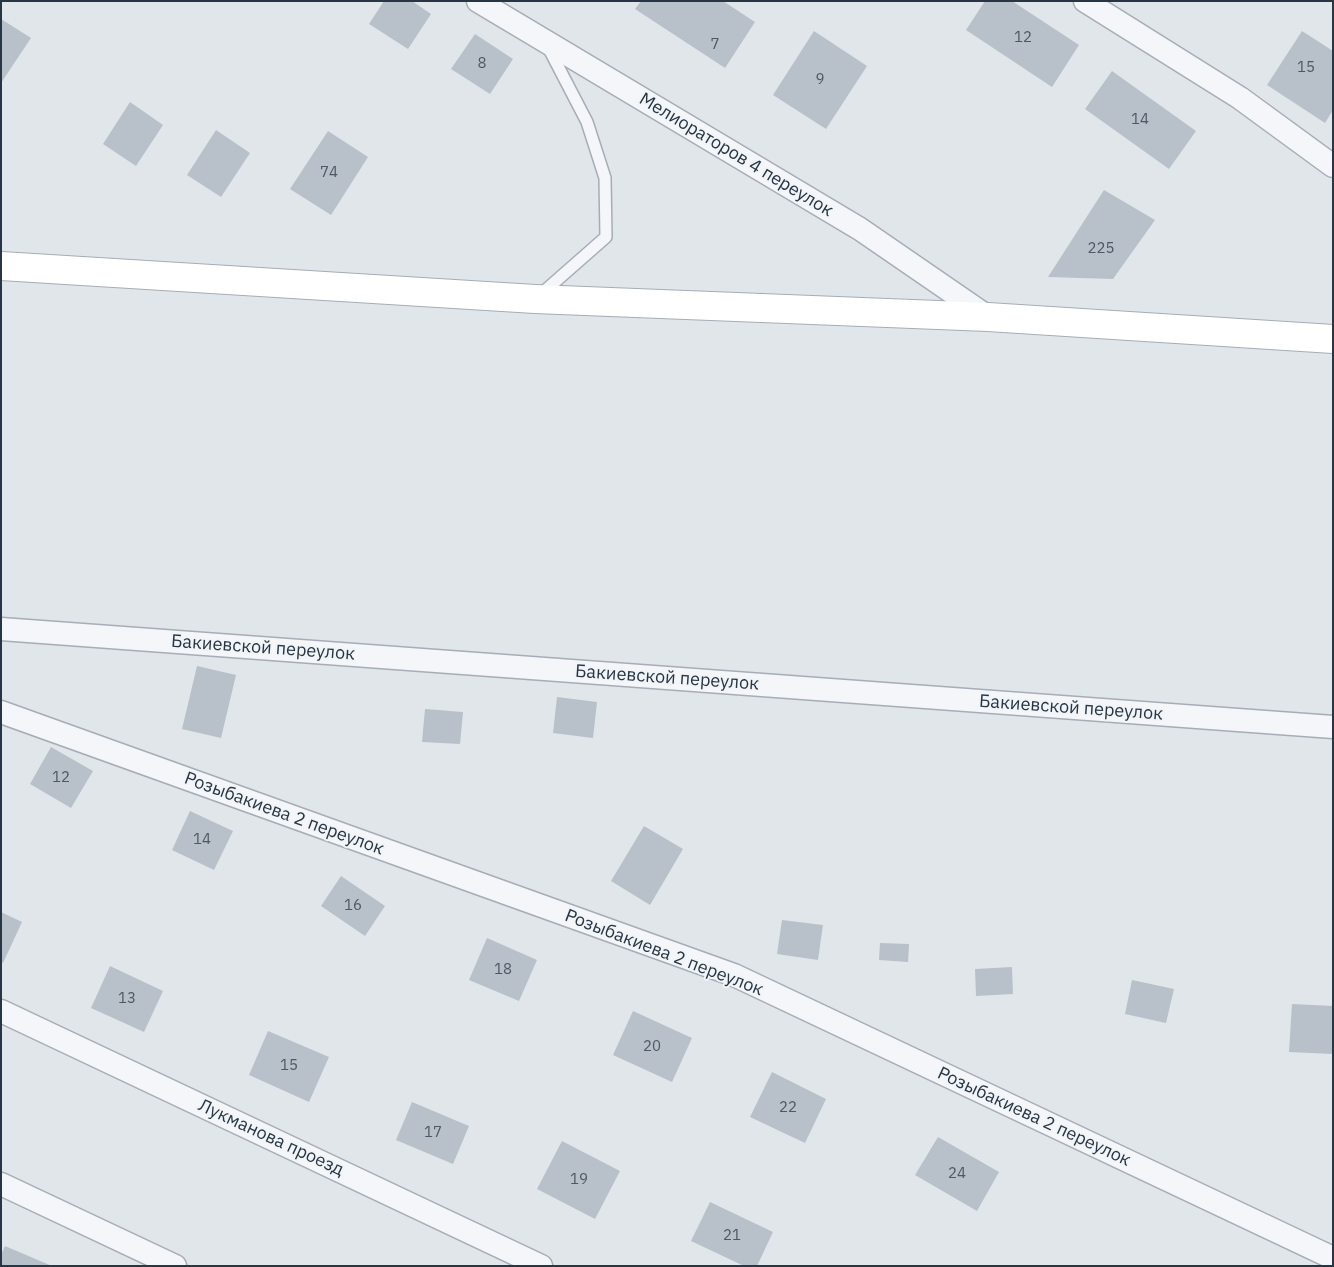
<!DOCTYPE html>
<html>
<head>
<meta charset="utf-8">
<style>
	body { margin:0 }
	#map { position:relative; width:1334px; height:1267px; overflow:hidden; background:#e1e6eb; font-family:"IBM Plex Sans",sans-serif }
	canvas { display:block }
	.frame { position:absolute; inset:0; border:2px solid #283544; pointer-events:none }
</style>
</head>
<body>
<div id="map">
<canvas width="1334" height="1267"></canvas>
<div class="frame"></div>
</div>
<script>
const context = document.querySelector('canvas').getContext('2d');
context.lineJoin = 'round';
function paint(path, color) {
  context.fillStyle = color;
  context.fill(path, 'evenodd');
}
function stroke(path, color, width, dash) {
  context.strokeStyle = color;
  context.lineWidth = width;
  context.lineCap = dash ? 'butt' : 'round';
  context.setLineDash(dash || []);
  context.stroke(path);
}
function label(font, color, halo, rows, align = 'center') {
  context.font = font + ' "IBM Plex Sans",sans-serif';
  context.lineWidth = 4;
  context.setLineDash([]);
  context.textBaseline = 'middle';
  context.strokeStyle = halo;
  context.fillStyle = color;
  for (const [text, x, y, turn = 0] of rows) {
    context.save();
    context.translate(x, y);
    context.rotate((+turn || 0) * Math.PI / 180);
    context.textAlign = isNaN(turn) ? turn : align;
    if (halo) context.strokeText(text, 0, 0);
    context.fillText(text, 0, 0);
    context.restore();
  }
}
paint(new Path2D(`
	M 384,1 L 412,1 L 431,14 L 408,49 L 369,24 Z
	M 641,1 L 723,1 L 755,22 L 725,68 L 635,9 Z
	M 985,1 L 1012,1 L 1079,45 L 1052,87 L 966,30 Z
	M 1,19 L 31,38 L 1,83 Z
	M 814,31 L 867,66 L 826,129 L 773,95 Z
	M 1302,31 L 1333,51 L 1333,110 L 1325,123 L 1267,85 Z
	M 475,34 L 513,59 L 490,94 L 451,69 Z
	M 1112,71 L 1196,131 L 1169,169 L 1085,109 Z
	M 130,102 L 163,125 L 136,166 L 103,144 Z
	M 216,130 L 250,153 L 221,197 L 187,175 Z
	M 328,131 L 368,157 L 331,215 L 290,189 Z
	M 1104,190 L 1155,220 L 1113,279 L 1048,277 Z
	M 197,666 L 236,675 L 221,738 L 182,729 Z
	M 557,697 L 597,702 L 593,738 L 553,733 Z
	M 425,709 L 463,712 L 460,744 L 422,742 Z
	M 51,747 L 93,771 L 71,808 L 30,784 Z
	M 190,811 L 233,831 L 214,870 L 172,850 Z
	M 644,826 L 683,849 L 650,905 L 611,881 Z
	M 341,876 L 385,906 L 365,936 L 321,906 Z
	M 1,912 L 22,922 L 3,963 L 1,962 Z
	M 782,920 L 823,925 L 818,960 L 777,954 Z
	M 487,938 L 537,960 L 519,1001 L 469,980 Z
	M 880,943 L 909,944 L 908,962 L 879,960 Z
	M 110,966 L 163,991 L 144,1032 L 91,1008 Z
	M 1012,967 L 1013,994 L 976,996 L 975,969 Z
	M 1132,980 L 1174,989 L 1166,1023 L 1125,1014 Z
	M 1292,1004 L 1333,1006 L 1333,1054 L 1289,1052 Z
	M 633,1011 L 692,1038 L 672,1082 L 613,1055 Z
	M 268,1031 L 329,1057 L 309,1102 L 249,1075 Z
	M 772,1072 L 826,1099 L 805,1143 L 750,1117 Z
	M 412,1102 L 469,1126 L 453,1164 L 396,1140 Z
	M 938,1137 L 999,1172 L 977,1211 L 915,1175 Z
	M 562,1141 L 620,1171 L 595,1219 L 537,1189 Z
	M 710,1202 L 773,1232 L 757,1266 L 744,1266 L 691,1241 Z
	M 5,1246 L 52,1266 L 1,1266 L 1,1255 Z`), '#b8c0c9');
const lane = new Path2D(`
	M 540,295 L 606,237 L 605,178 L 587,122 L 548,47`);
const street = new Path2D(`
	M 478,1 L 860,229 L 988,317
	M 1085,1 L 1240,98 L 1333,166
	M 1,629 L 1333,727
	M 1,712 L 734,975 L 1333,1258
	M 1,1011 L 541,1266
	M 1,1184 L 175,1266`);
const secondary = new Path2D(`
	M 1,266 L 535,299 L 988,317 L 1333,339`);
stroke(lane, '#a6adb6', 14);
stroke(street, '#a6adb6', 25);
stroke(secondary, '#a6adb6', 30);
stroke(lane, '#f4f6f9', 11);
stroke(street, '#f4f6f9', 22);
stroke(secondary, '#fff', 28);
label('15px', '#4c5865', null, [
	["12",1023,38],
	["7",715,45],
	["8",482,64],
	["15",1306,68],
	["9",820,80],
	["14",1140,120],
	["74",329,173],
	["225",1101,249],
	["12",61,778],
	["14",202,840],
	["16",353,906],
	["18",503,970],
	["13",127,999],
	["20",652,1047],
	["15",289,1066],
	["22",788,1108],
	["17",433,1133],
	["24",957,1174],
	["19",579,1180],
	["21",732,1236]
]);
label('18px', '#283544', '#f1f5f8', [
	["Мелиораторов 4 переулок",736,155,31],
	["Бакиевской переулок",263,648,4],
	["Бакиевской переулок",667,678,4],
	["Бакиевской переулок",1071,708,4],
	["Розыбакиева 2 переулок",284,814,20],
	["Розыбакиева 2 переулок",664,953,21],
	["Розыбакиева 2 переулок",1034,1117,25],
	["Лукманова проезд",271,1138,25]
]);
</script>
</body>
</html>
